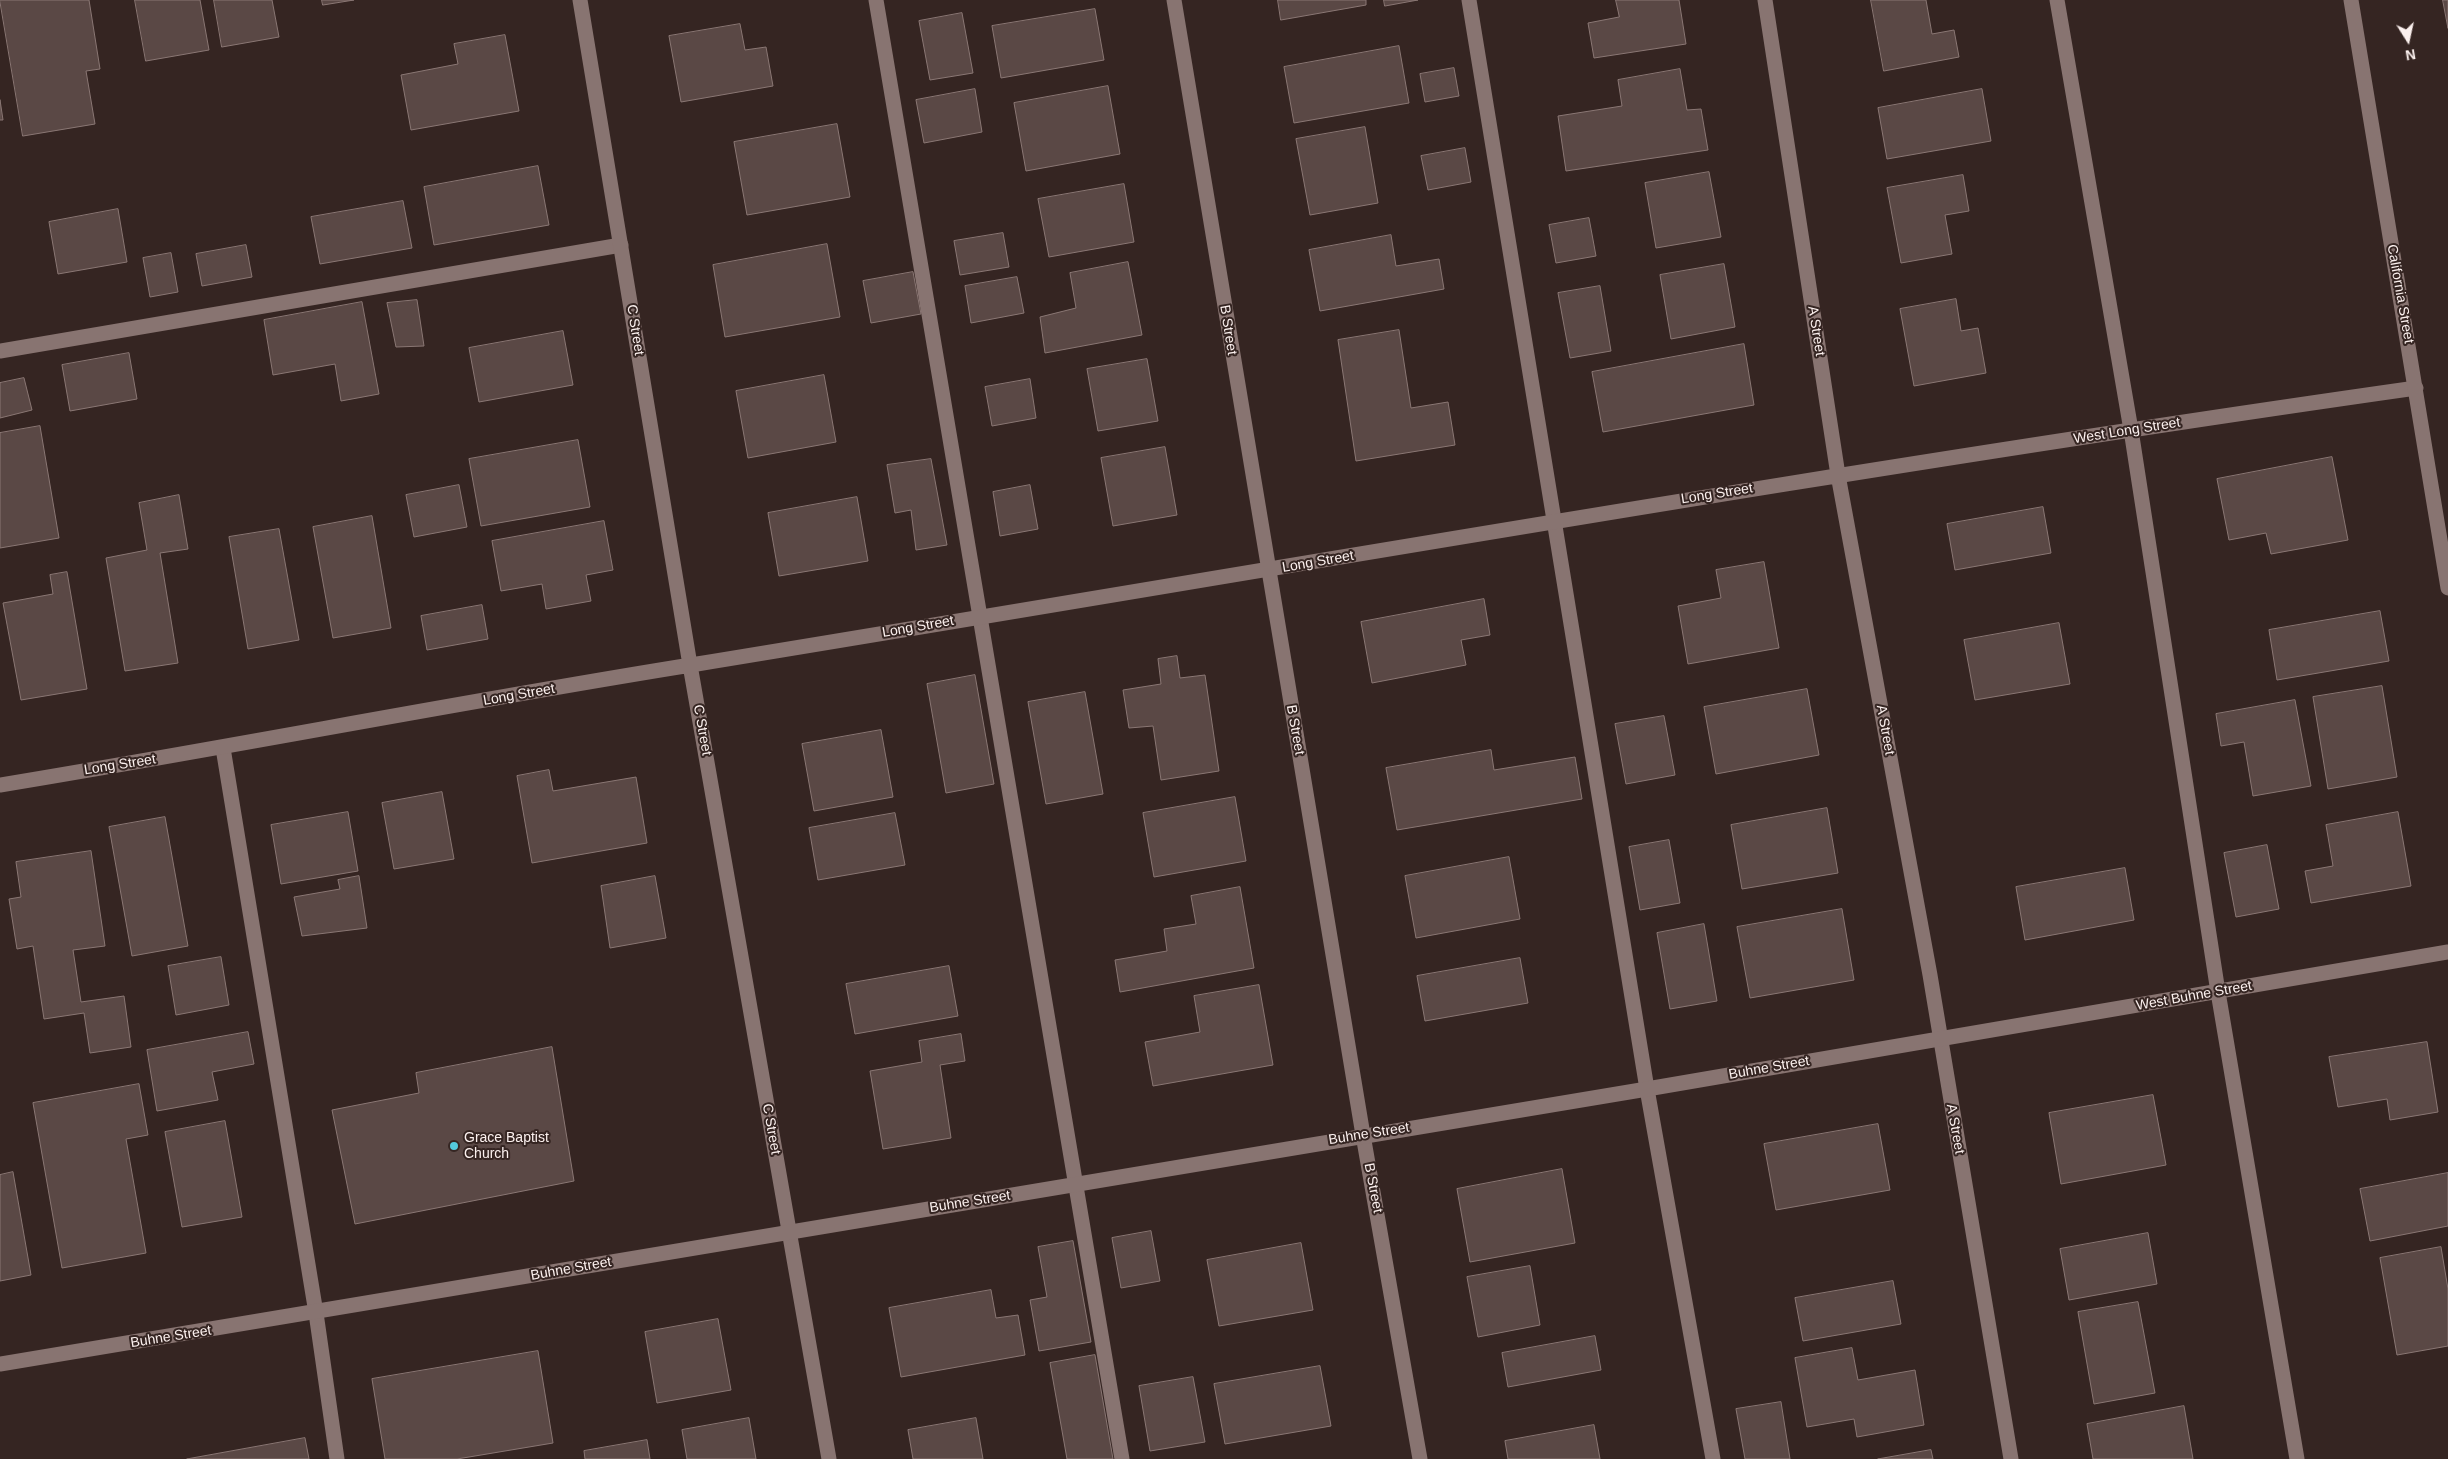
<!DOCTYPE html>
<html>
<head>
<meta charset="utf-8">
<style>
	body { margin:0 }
	#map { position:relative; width:2448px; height:1459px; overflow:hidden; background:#352522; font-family:Arial,sans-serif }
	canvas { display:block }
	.north { position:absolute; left:2383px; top:15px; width:50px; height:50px; -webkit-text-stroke:4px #352522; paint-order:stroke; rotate:170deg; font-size:14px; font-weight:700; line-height:20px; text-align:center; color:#fbf0ee }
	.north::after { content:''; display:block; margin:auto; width:18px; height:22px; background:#fbf0ee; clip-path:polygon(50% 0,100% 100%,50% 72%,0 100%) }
</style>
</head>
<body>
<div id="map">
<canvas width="2448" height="1459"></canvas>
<div class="north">N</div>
</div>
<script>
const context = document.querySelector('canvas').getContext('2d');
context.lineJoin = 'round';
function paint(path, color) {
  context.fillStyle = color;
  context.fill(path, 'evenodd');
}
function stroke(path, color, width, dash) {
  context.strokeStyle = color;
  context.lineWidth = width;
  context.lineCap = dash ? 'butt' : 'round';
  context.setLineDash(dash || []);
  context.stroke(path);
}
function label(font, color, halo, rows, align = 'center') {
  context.font = font + ' Arial,sans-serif';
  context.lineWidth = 4;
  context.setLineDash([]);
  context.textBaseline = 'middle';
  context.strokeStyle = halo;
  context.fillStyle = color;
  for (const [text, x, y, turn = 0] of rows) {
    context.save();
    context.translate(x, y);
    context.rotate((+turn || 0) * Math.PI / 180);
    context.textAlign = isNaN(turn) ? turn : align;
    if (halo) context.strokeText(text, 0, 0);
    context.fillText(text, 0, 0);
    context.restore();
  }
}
const building = new Path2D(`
	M 0,0 L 89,0 L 100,69 L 86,71 L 95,124 L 23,136 Z
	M 135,0 L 200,0 L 209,50 L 146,61 Z
	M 214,0 L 272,0 L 279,37 L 222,47 Z
	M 322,0 L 354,0 L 323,5 Z
	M 1278,0 L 1366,0 L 1366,5 L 1281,20 Z
	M 1384,0 L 1418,0 L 1385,6 Z
	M 1616,0 L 1679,0 L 1686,44 L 1594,58 L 1588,23 L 1619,17 Z
	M 1871,0 L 1926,0 L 1932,34 L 1954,30 L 1959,57 L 1884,71 Z
	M 2443,0 L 2448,0 L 2448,28 Z
	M 1095,9 L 1104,60 L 1001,78 L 992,26 Z
	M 962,13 L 973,73 L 930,80 L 919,21 Z
	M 740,24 L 745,50 L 766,47 L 773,86 L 681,102 L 669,36 Z
	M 505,35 L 519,111 L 411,130 L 401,75 L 458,64 L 454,44 Z
	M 1399,46 L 1409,103 L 1294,123 L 1284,67 Z
	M 1454,68 L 1459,96 L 1425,102 L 1420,74 Z
	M 1680,69 L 1687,110 L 1701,109 L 1708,150 L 1566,171 L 1558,116 L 1622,106 L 1618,80 Z
	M 1108,86 L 1120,154 L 1026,171 L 1014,103 Z
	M 975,89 L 982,132 L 924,143 L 916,100 Z
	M 1982,89 L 1991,141 L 1887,159 L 1878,108 Z
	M 0,100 L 3,120 L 0,120 Z
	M 837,124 L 850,197 L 747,215 L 734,142 Z
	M 1365,127 L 1378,203 L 1310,215 L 1296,139 Z
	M 1465,148 L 1471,182 L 1428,190 L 1421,156 Z
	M 538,166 L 549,225 L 434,245 L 424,187 Z
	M 1709,172 L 1721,237 L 1656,248 L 1645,183 Z
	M 1963,175 L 1969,211 L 1945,215 L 1952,254 L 1901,263 L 1887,188 Z
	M 1124,184 L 1134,242 L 1049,257 L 1038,199 Z
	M 403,201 L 412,248 L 320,264 L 311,217 Z
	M 118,209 L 127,262 L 58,274 L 49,222 Z
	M 1589,218 L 1596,256 L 1556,263 L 1549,225 Z
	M 1003,233 L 1009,267 L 960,275 L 954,241 Z
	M 1391,235 L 1396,266 L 1439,259 L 1444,289 L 1320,311 L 1309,250 Z
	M 827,244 L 840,317 L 725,337 L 713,265 Z
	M 246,245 L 252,277 L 202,286 L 196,254 Z
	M 171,253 L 178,292 L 150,297 L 143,258 Z
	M 1128,262 L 1142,335 L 1045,353 L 1040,317 L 1076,308 L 1070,273 Z
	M 1724,264 L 1735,327 L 1671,339 L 1660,275 Z
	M 913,272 L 921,314 L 871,323 L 863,281 Z
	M 1017,277 L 1024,313 L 971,323 L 965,286 Z
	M 1600,286 L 1611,351 L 1570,358 L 1558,293 Z
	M 1956,299 L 1961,331 L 1978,328 L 1986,373 L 1914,386 L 1900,309 Z
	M 417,300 L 424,346 L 396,347 L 387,303 Z
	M 362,302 L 379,394 L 341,401 L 335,364 L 273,375 L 264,320 Z
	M 1399,330 L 1411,408 L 1448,402 L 1455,445 L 1356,461 L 1338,340 Z
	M 563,331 L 573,385 L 479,402 L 469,348 Z
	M 1744,344 L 1754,405 L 1603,432 L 1592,372 Z
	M 129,353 L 137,399 L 70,411 L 62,365 Z
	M 1147,359 L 1158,421 L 1098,431 L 1087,369 Z
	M 824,375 L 836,442 L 748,458 L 736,391 Z
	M 24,378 L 32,410 L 0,418 L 0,383 Z
	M 1030,379 L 1036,418 L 992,426 L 985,387 Z
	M 40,426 L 59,538 L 0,548 L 0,433 Z
	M 578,440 L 590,507 L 481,526 L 469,459 Z
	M 1165,447 L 1177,515 L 1113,526 L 1101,458 Z
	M 2332,457 L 2348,540 L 2271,554 L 2266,533 L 2229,540 L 2217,479 Z
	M 931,459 L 947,545 L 916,550 L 911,510 L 895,513 L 887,465 Z
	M 459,485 L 467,527 L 414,537 L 406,495 Z
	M 1030,485 L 1038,529 L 1000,536 L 993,492 Z
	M 179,495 L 188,549 L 160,553 L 178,663 L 125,671 L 106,558 L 147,550 L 139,503 Z
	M 857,497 L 868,561 L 779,576 L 768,513 Z
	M 2043,507 L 2051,553 L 1955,570 L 1947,524 Z
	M 372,516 L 391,628 L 333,638 L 313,527 Z
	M 604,521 L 613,570 L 586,575 L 591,601 L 546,609 L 542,584 L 501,591 L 492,541 Z
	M 279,529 L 299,640 L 248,649 L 229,537 Z
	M 1764,562 L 1779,648 L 1688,664 L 1678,606 L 1721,598 L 1716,570 Z
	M 67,572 L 87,689 L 21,700 L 3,603 L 53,594 L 50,575 Z
	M 1484,599 L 1490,635 L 1461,640 L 1466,665 L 1372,683 L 1361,622 Z
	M 482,605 L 488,639 L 427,650 L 421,616 Z
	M 2380,611 L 2389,661 L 2277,680 L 2269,630 Z
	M 2059,623 L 2070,684 L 1975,700 L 1964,640 Z
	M 1177,656 L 1180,678 L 1205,675 L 1219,771 L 1161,780 L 1153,726 L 1129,728 L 1123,690 L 1161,684 L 1158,659 Z
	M 975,675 L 994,784 L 946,793 L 927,684 Z
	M 2382,686 L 2397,777 L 2328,789 L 2313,697 Z
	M 1807,689 L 1819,755 L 1716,774 L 1704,707 Z
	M 1085,692 L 1103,794 L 1046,804 L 1028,702 Z
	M 2295,700 L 2311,786 L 2253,796 L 2244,742 L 2221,746 L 2216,714 Z
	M 1664,716 L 1675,775 L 1626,784 L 1615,724 Z
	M 881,730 L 893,797 L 814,811 L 802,744 Z
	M 1491,750 L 1494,770 L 1575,757 L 1582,799 L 1397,830 L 1386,768 Z
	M 549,770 L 553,791 L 636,777 L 647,843 L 532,863 L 517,776 Z
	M 442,792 L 454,859 L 394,869 L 382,803 Z
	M 1235,797 L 1246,861 L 1154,877 L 1143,813 Z
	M 1827,808 L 1838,873 L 1742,889 L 1731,825 Z
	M 348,812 L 358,871 L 281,884 L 271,825 Z
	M 2398,812 L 2411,886 L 2311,903 L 2305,871 L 2333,866 L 2326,825 Z
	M 895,813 L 905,865 L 818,880 L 809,828 Z
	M 165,817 L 188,946 L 132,956 L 109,827 Z
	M 1669,840 L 1680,903 L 1640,910 L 1629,847 Z
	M 2267,845 L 2279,909 L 2236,917 L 2224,853 Z
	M 91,851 L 105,946 L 73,950 L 81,1002 L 124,996 L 131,1047 L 90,1053 L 84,1013 L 44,1019 L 33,946 L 17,949 L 9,899 L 21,897 L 16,862 Z
	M 1509,857 L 1520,919 L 1416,938 L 1405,876 Z
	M 2125,868 L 2134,920 L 2025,940 L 2016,887 Z
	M 359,876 L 367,928 L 302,936 L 294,897 L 340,889 L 338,880 Z
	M 655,876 L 666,938 L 610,948 L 601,886 Z
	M 1240,887 L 1254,968 L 1120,992 L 1115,960 L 1167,951 L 1164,929 L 1196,924 L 1191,896 Z
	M 1842,909 L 1854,980 L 1750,998 L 1737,927 Z
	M 1704,924 L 1717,1001 L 1670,1009 L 1657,933 Z
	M 221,957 L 229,1005 L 176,1015 L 168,966 Z
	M 1520,958 L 1528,1003 L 1425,1021 L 1417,976 Z
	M 949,966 L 958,1016 L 855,1034 L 846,984 Z
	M 1259,985 L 1273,1065 L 1153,1086 L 1145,1042 L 1200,1032 L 1194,996 Z
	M 248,1032 L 254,1064 L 212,1072 L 218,1100 L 157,1111 L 147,1050 Z
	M 961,1034 L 965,1061 L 940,1065 L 951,1138 L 883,1149 L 870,1071 L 922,1062 L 919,1041 Z
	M 2427,1042 L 2438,1112 L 2390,1120 L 2387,1099 L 2338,1107 L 2329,1057 Z
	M 552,1047 L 574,1181 L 355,1224 L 332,1110 L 419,1093 L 416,1073 Z
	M 139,1084 L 148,1135 L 126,1139 L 146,1253 L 62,1268 L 33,1103 Z
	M 2153,1095 L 2166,1165 L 2061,1184 L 2049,1113 Z
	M 225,1121 L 242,1217 L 182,1227 L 165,1132 Z
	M 1878,1124 L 1890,1190 L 1776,1210 L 1764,1144 Z
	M 1562,1169 L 1575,1243 L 1470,1262 L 1457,1189 Z
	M 13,1172 L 31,1275 L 0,1281 L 0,1175 Z
	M 2448,1173 L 2448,1226 L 2370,1241 L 2360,1189 Z
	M 1151,1231 L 1160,1281 L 1121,1288 L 1112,1238 Z
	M 2148,1233 L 2157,1284 L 2069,1300 L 2060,1249 Z
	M 1073,1241 L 1091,1342 L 1039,1351 L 1030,1300 L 1047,1297 L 1038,1247 Z
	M 1301,1243 L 1313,1310 L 1219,1326 L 1207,1260 Z
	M 2441,1247 L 2448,1289 L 2448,1346 L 2397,1355 L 2380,1258 Z
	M 1530,1266 L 1540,1325 L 1478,1337 L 1467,1277 Z
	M 1893,1281 L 1901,1324 L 1803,1341 L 1795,1298 Z
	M 991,1290 L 996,1318 L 1018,1315 L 1025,1355 L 901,1377 L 889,1308 Z
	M 2138,1302 L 2155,1393 L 2094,1404 L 2078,1312 Z
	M 718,1319 L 731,1390 L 657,1403 L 645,1332 Z
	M 1595,1336 L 1601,1370 L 1508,1387 L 1502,1353 Z
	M 1852,1348 L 1858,1380 L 1915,1370 L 1924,1425 L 1857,1437 L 1854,1419 L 1807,1427 L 1795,1358 Z
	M 538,1351 L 553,1443 L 457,1459 L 385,1459 L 372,1379 Z
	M 1095,1355 L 1113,1459 L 1067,1459 L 1050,1363 Z
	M 1320,1366 L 1331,1426 L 1225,1444 L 1214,1384 Z
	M 1193,1377 L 1205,1442 L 1150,1451 L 1139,1386 Z
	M 1781,1402 L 1790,1459 L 1745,1459 L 1736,1409 Z
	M 2184,1406 L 2193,1459 L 2093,1459 L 2087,1424 Z
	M 749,1418 L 756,1459 L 687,1459 L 682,1430 Z
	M 976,1418 L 983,1459 L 913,1459 L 908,1430 Z
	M 1594,1425 L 1600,1459 L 1508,1459 L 1505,1441 Z
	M 305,1438 L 309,1459 L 187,1459 Z
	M 647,1440 L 650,1459 L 585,1459 L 584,1451 Z
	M 1931,1450 L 1933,1459 L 1878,1459 Z`);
paint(building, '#5a4845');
stroke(building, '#8a7774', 1);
stroke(new Path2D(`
	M 876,0 L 1122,1459
	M 1469,0 L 1647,1089 L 1713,1459
	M 2057,0 L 2131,430 L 2218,992 L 2297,1459
	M 0,351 L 621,245
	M 223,748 L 316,1313 L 337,1459`), '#887471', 15);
stroke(new Path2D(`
	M 580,0 L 690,665 L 829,1459
	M 1174,0 L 1363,1135 L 1420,1459
	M 1765,0 L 1838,475 L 1930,975 L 2011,1459
	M 0,785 C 231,747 460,702 691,665 C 1266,571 1839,470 2416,388`), '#887471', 15);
stroke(new Path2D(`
	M 2351,0 L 2448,588
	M 0,1364 L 1647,1089 L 2448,952`), '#887471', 15);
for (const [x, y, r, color] of [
	[454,1146,5,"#54cadd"]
]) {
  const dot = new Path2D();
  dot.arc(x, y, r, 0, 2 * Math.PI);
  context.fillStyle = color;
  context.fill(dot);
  stroke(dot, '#352522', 2);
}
label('14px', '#fbf0ee', '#352522', [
	["California Street",2400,294,80],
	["C Street",635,330,81],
	["B Street",1228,330,81],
	["A Street",1816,331,81],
	["West Long Street",2127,431,-9],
	["Long Street",1717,494,-9],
	["Long Street",1318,562,-10],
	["Long Street",918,627,-10],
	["Long Street",519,695,-10],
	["C Street",702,730,80],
	["B Street",1295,730,80],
	["A Street",1885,730,80],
	["Long Street",120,765,-9],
	["West Buhne Street",2194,996,-10],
	["Buhne Street",1769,1068,-10],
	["C Street",771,1129,80],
	["A Street",1955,1129,80],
	["Buhne Street",1369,1134,-9],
	["B Street",1373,1188,79],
	["Buhne Street",970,1202,-9],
	["Buhne Street",571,1269,-10],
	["Buhne Street",171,1337,-9]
]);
label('14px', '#fbf0ee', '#352522', [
	["Grace Baptist",464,1138],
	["Church",464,1154]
], 'left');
</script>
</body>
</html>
